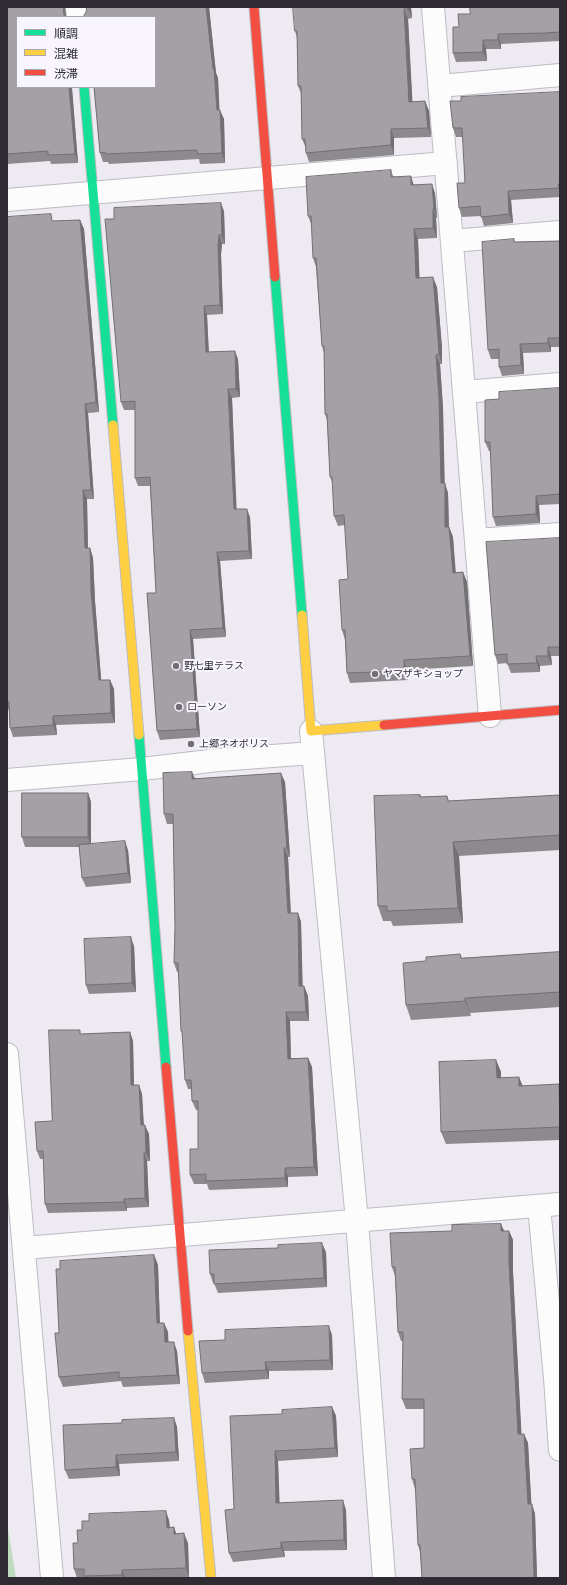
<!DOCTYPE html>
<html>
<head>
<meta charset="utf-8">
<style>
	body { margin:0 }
	#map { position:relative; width:567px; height:1585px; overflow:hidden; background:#edeaf2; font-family:Arial,"Noto Sans JP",sans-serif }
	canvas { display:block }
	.frame { position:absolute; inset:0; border:8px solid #2e2c32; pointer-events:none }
	.legend { position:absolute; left:16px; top:16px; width:140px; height:72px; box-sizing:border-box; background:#f8f5ff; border:1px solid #a7a5ad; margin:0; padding:5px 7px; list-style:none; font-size:12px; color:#2e2c32 }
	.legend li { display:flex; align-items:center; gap:8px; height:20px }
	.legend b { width:20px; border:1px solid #a7a5ad }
</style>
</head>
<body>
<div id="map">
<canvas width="567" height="1585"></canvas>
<div class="frame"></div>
<ul class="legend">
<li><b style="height:5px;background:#16e098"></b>順調</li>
<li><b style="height:5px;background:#ffcf43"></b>混雑</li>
<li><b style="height:5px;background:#f24e42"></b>渋滞</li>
</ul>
</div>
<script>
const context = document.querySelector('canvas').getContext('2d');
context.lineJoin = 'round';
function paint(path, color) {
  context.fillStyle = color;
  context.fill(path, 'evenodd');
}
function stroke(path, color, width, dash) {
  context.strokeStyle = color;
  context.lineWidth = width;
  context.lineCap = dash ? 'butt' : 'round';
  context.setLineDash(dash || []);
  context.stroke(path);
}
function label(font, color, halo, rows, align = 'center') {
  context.font = font + ' Arial,"Noto Sans JP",sans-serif';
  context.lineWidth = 4;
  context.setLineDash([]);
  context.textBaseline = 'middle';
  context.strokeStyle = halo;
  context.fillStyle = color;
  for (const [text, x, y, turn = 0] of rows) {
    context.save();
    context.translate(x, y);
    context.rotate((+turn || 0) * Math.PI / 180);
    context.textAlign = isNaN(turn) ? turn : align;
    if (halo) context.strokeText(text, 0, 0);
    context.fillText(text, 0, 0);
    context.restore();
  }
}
paint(new Path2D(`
	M 7,1522 L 16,1578 L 7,1578 Z`), '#bfdbbe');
const street = new Path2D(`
	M 77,7 L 78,17
	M 433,7 L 490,716
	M 440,86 L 560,75
	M 7,200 L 446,163
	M 452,241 L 560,232
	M 464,392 L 560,384
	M 476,540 L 560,534
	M 311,731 L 357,1221 L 384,1578
	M 7,780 L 142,769 L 218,760 L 313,753
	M 7,1054 C 23,1229 36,1404 52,1578
	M 539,1206 L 555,1378 L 560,1450
	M 24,1248 L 560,1204`);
const fast = new Path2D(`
	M 84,87 L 113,425
	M 275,277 L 302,615
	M 139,735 L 166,1067`);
const slow = new Path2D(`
	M 113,425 L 139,735
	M 302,615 L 311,731 L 384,725
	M 188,1331 L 211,1578`);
const jam = new Path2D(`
	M 254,7 L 275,277
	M 384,725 L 560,710
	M 166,1067 L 188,1331`);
stroke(street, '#bebbc2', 24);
stroke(fast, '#bebbc2', 11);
stroke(slow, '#bebbc2', 11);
stroke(jam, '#bebbc2', 11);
stroke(street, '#fcfcfd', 22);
stroke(fast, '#16e098', 9);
stroke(slow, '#ffcf43', 9);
stroke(jam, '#f24e42', 9);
paint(new Path2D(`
	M 7,7 L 65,8 L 78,163 L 51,164 L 50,161 L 7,164 Z
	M 87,7 L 209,7 L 216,73 L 218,78 L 219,110 L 224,119 L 225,163 L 200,164 L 199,159 L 109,164 L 108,162 L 103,162 L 100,153 L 94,87 L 86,12 Z
	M 411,7 L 412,18 L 408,19 L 412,102 L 425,101 L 429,111 L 431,137 L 394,138 L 394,155 L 309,162 L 306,153 L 306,148 L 302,139 L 301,93 L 298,86 L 297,38 L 295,31 Z
	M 560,7 L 560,41 L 501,44 L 501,49 L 486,49 L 487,61 L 456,62 L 453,53 L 459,27 L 470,14 Z
	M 560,92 L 560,197 L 511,200 L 513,223 L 484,226 L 481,216 L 462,217 L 459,208 L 465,183 L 463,137 L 456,137 L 453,128 L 461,101 Z
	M 391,170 L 393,176 L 435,193 L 437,218 L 436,218 L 437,238 L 418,239 L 419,278 L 437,287 L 442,348 L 442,364 L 440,364 L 443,408 L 444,483 L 448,493 L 449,527 L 453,537 L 456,573 L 463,572 L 467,582 L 473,666 L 407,670 L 408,680 L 350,683 L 347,673 L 345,640 L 342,630 L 348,579 L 345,525 L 338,526 L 334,516 L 333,484 L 330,477 L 327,420 L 325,414 L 324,353 L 322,346 L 316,267 L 313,258 L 312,226 L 308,216 Z
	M 224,211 L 225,244 L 222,244 L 221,254 L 223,314 L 207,315 L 209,352 L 238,359 L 240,397 L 232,398 L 236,509 L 250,517 L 252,559 L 220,561 L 226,637 L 193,639 L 200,737 L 160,740 L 157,731 L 156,593 L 150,486 L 138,486 L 135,478 L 135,410 L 124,410 L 121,402 Z
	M 7,217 L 54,221 L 80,220 L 84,229 L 99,412 L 88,413 L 94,499 L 87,499 L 88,548 L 90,548 L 93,558 L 95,601 L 101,680 L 110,680 L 114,689 L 115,723 L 56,725 L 57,735 L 13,737 L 10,728 L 9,711 L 7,705 Z
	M 514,239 L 515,242 L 560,241 L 560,347 L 551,347 L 551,352 L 523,353 L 524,374 L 502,376 L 499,367 L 499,359 L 491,359 L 488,350 Z
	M 560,388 L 560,504 L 539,505 L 540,523 L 496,526 L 493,517 L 491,451 L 489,451 L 485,442 L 499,399 Z
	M 560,538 L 560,656 L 551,656 L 552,665 L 540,666 L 540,672 L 511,673 L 507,663 L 498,664 L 495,655 Z
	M 195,778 L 285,782 L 290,857 L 288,857 L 291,913 L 298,913 L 301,922 L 302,986 L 304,986 L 308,996 L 309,1021 L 290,1021 L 291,1058 L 308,1058 L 312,1067 L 318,1176 L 288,1177 L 288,1187 L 209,1190 L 207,1184 L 194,1184 L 190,1175 L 198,1149 L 198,1110 L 196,1110 L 192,1101 L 192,1089 L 188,1089 L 185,1080 L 183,1035 L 181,1031 L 179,972 L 177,972 L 174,963 L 175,927 L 173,824 L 167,824 L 164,814 Z
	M 88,793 L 91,802 L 91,844 L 128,850 L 131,883 L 86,887 L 82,878 L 79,847 L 25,847 L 22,837 Z
	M 420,795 L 421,797 L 447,796 L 449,801 L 560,795 L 560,850 L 459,856 L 463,923 L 393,926 L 391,921 L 383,921 L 378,906 Z
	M 134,946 L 136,992 L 89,994 L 86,985 Z
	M 560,952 L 560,1007 L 470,1013 L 471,1016 L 411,1020 L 406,1005 L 426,961 L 460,954 L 462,958 Z
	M 130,1032 L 133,1041 L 134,1085 L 139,1085 L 142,1094 L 144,1125 L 149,1134 L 150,1161 L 147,1161 L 149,1207 L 127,1208 L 127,1211 L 48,1213 L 45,1204 L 44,1159 L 40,1159 L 37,1151 L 52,1121 L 81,1034 Z
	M 496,1060 L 501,1072 L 501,1077 L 523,1086 L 560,1087 L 560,1140 L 446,1144 L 441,1132 Z
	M 501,1224 L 504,1231 L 509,1231 L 513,1240 L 513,1272 L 521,1434 L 524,1434 L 528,1443 L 531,1504 L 535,1514 L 537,1578 L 422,1578 L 420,1552 L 418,1545 L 416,1489 L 415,1489 L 412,1479 L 424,1448 L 424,1409 L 406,1409 L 402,1399 L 403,1341 L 401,1341 L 398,1332 L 395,1276 L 392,1267 L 452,1231 Z
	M 326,1252 L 327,1287 L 218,1293 L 214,1283 L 213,1283 L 210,1274 Z
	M 154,1255 L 158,1265 L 160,1323 L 164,1323 L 168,1332 L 168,1342 L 177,1351 L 180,1384 L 123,1387 L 121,1381 L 63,1387 L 59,1377 L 59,1333 L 60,1269 Z
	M 332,1335 L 333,1370 L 269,1371 L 269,1379 L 205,1383 L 202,1373 L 225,1340 Z
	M 332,1407 L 336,1416 L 338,1457 L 278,1461 L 279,1503 L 346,1510 L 347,1550 L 284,1551 L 285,1557 L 233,1562 L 229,1553 L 234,1509 L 282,1414 Z
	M 174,1418 L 177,1427 L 179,1461 L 119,1464 L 120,1476 L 69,1479 L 65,1470 L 122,1423 Z
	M 169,1520 L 170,1527 L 174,1527 L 176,1534 L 188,1543 L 189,1577 L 158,1578 L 77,1578 L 74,1569 L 78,1543 L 82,1530 Z`), '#8d8a8e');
paint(new Path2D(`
	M 63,7 L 65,7 L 66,17 L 65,17 Z
	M 206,7 L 209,7 L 216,73 L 218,78 L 220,120 L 217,110 L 213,69 Z
	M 408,7 L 411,7 L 412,18 L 408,9 Z
	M 404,9 L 408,19 L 413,111 L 409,102 Z
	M 498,34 L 501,44 L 501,49 L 498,40 Z
	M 483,40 L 486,49 L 487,61 L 483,52 Z
	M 69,87 L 72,87 L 78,163 L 75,154 Z
	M 425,101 L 429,111 L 431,137 L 428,128 Z
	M 220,110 L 224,119 L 225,163 L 222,153 Z
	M 391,129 L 394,138 L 394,155 L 391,145 Z
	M 411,176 L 414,186 L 411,185 Z
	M 432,184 L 435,193 L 437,218 L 434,209 Z
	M 508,191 L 511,200 L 513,223 L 509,214 Z
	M 221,203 L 224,211 L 225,244 L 222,235 Z
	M 433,209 L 436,218 L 437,238 L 433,228 Z
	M 80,220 L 84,229 L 99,412 L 96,402 Z
	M 414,229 L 418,239 L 420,288 L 416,278 Z
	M 219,235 L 222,244 L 221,254 L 223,314 L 220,305 L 218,245 Z
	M 433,277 L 437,287 L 442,348 L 442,364 L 439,354 Z
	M 204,306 L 207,315 L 209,361 L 206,352 Z
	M 548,338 L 551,347 L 551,352 L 548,343 Z
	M 520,344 L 523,353 L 524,374 L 521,365 Z
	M 235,351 L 238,359 L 240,397 L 236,389 Z
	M 436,355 L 440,364 L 443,408 L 445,493 L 441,483 Z
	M 228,389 L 232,398 L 237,518 L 234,509 Z
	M 85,404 L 88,413 L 94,499 L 91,490 Z
	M 445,483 L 448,493 L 449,537 L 445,527 Z
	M 83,490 L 87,499 L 88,558 L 85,548 Z
	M 536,496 L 539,505 L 540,523 L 536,514 Z
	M 247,509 L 250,517 L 252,559 L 249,551 Z
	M 449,527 L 453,537 L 456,583 L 453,573 Z
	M 90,548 L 93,558 L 95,601 L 102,690 L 99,680 L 91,592 Z
	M 217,552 L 220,561 L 226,637 L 223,628 Z
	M 463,572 L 467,582 L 473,666 L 470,656 Z
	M 190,630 L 193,639 L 200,737 L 197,729 Z
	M 548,647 L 551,656 L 552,665 L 548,656 Z
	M 536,656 L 540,666 L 540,672 L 537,663 Z
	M 404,660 L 407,670 L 408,680 L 404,671 Z
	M 110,680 L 114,689 L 115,723 L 111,713 Z
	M 53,716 L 56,725 L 57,735 L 53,725 Z
	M 192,772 L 196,781 L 192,779 Z
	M 281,773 L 285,782 L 290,857 L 287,848 Z
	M 88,793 L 91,802 L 91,847 L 88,837 Z
	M 125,841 L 128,850 L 131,883 L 128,873 Z
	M 453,842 L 459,856 L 463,923 L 458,908 Z
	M 284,848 L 288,857 L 291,922 L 288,913 Z
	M 298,913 L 301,922 L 303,996 L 299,986 Z
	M 131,937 L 134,946 L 136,992 L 132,983 Z
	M 304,986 L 308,996 L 309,1021 L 306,1012 Z
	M 465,998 L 471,1016 L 465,1001 Z
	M 286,1012 L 290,1021 L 291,1068 L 288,1059 Z
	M 130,1032 L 133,1041 L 134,1094 L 131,1085 Z
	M 308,1058 L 312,1067 L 318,1176 L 314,1167 Z
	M 496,1060 L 501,1072 L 501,1090 L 497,1078 Z
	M 519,1077 L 524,1089 L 519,1086 Z
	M 139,1085 L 142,1094 L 144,1134 L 141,1125 Z
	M 145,1125 L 149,1134 L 150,1161 L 146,1153 Z
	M 144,1153 L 147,1161 L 149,1207 L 145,1198 Z
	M 285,1168 L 288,1177 L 288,1187 L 285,1178 Z
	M 124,1199 L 127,1208 L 127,1211 L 124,1202 Z
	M 501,1224 L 505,1233 L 501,1231 Z
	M 509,1231 L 513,1240 L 513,1272 L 522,1443 L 518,1434 L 509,1263 Z
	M 322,1243 L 326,1252 L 327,1287 L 324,1278 Z
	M 154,1255 L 158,1265 L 160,1333 L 157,1323 Z
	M 164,1323 L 168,1332 L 169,1351 L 165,1342 Z
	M 329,1326 L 332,1335 L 333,1370 L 330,1360 Z
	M 174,1342 L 177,1351 L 180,1384 L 177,1375 Z
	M 265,1362 L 269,1371 L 269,1379 L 266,1370 Z
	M 332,1407 L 336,1416 L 338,1457 L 335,1448 Z
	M 174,1418 L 177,1427 L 179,1461 L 176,1452 Z
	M 524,1434 L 528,1443 L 532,1514 L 528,1504 Z
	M 275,1451 L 278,1461 L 280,1512 L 276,1503 Z
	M 116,1455 L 119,1464 L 120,1476 L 116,1467 Z
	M 343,1500 L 346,1510 L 347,1550 L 344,1540 Z
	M 532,1504 L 535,1514 L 537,1578 L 534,1578 Z
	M 166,1511 L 169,1520 L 170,1537 L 167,1528 Z
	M 174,1527 L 177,1536 L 174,1534 Z
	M 184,1533 L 188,1543 L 189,1577 L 186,1568 Z
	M 281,1542 L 284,1551 L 285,1557 L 281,1548 Z
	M 122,1570 L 125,1578 L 123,1578 L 122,1575 Z`), '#737074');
const building = new Path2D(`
	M 7,7 L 63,7 L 64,15 L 67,17 L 17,17 L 17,87 L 69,87 L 75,154 L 48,155 L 48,151 L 7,154 Z
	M 87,7 L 206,7 L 213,69 L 214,69 L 217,110 L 220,110 L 222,153 L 197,154 L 197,150 L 105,154 L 105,152 L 100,153 L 94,87 L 155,87 L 155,17 L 83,17 L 86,12 Z
	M 293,7 L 408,7 L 408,9 L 404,9 L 409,102 L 425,101 L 428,128 L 391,129 L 391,145 L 306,153 L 305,139 L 302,139 L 301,86 L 298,86 L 297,31 L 295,31 Z
	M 470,7 L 560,7 L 560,32 L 545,33 L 498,34 L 498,40 L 483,40 L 483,52 L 453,53 L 453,27 L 459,27 L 458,14 L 470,14 Z
	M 560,92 L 560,184 L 558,184 L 559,188 L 508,191 L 509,214 L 481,217 L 480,206 L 459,208 L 457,183 L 465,183 L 462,128 L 453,128 L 450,101 L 461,101 L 461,97 Z
	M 391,170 L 391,177 L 411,176 L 411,185 L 432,184 L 434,209 L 433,209 L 433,228 L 414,229 L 416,278 L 433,277 L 438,339 L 439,354 L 436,355 L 439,399 L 441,483 L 445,483 L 445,527 L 449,527 L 453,573 L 463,572 L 470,656 L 404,660 L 404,671 L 347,673 L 345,630 L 342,630 L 339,580 L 348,579 L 344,515 L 334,516 L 332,477 L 330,477 L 327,414 L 325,414 L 324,346 L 322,346 L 316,258 L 313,258 L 311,216 L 308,216 L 306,177 Z
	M 221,203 L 222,235 L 219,235 L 218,245 L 220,305 L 204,306 L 206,352 L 235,351 L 236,389 L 228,389 L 234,509 L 247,509 L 249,551 L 217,552 L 223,628 L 190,630 L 197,729 L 157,731 L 147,593 L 156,593 L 150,477 L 135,478 L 135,401 L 121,402 L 105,219 L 114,219 L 114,208 Z
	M 51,214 L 52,221 L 80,220 L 96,402 L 85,404 L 91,490 L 83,490 L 85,548 L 90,548 L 91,592 L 99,680 L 110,680 L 111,713 L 53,716 L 53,725 L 10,728 L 9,702 L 7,702 L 7,217 Z
	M 514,239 L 514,242 L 560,241 L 560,338 L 548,338 L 548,343 L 520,344 L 521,365 L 499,367 L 499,349 L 488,350 L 482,242 Z
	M 560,388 L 560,494 L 536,496 L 536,514 L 493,517 L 490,442 L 485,442 L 485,400 L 499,399 L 499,392 Z
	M 560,538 L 560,647 L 548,647 L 548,656 L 536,656 L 537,663 L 507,664 L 507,654 L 495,655 L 486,542 Z
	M 192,772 L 192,779 L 281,773 L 287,848 L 284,848 L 288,913 L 298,913 L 299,986 L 304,986 L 306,1012 L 286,1012 L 288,1059 L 308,1058 L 314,1167 L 285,1168 L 285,1178 L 206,1181 L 206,1174 L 190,1175 L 190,1149 L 198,1149 L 198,1101 L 192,1101 L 191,1080 L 185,1080 L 182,1031 L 181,1031 L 178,963 L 174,963 L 175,927 L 173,814 L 164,814 L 163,773 Z
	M 22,793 L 88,793 L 88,837 L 22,837 Z
	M 420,795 L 420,797 L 447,796 L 448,801 L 560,795 L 560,835 L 453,842 L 458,908 L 387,911 L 387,906 L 378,906 L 374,796 Z
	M 125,841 L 128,873 L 82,878 L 79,845 Z
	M 131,937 L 132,983 L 86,985 L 84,939 Z
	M 560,952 L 560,992 L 465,998 L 465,1001 L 406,1005 L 403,963 L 426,961 L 426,957 L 460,954 L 461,958 Z
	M 49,1030 L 80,1030 L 80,1034 L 130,1032 L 131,1085 L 139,1085 L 141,1125 L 145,1125 L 146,1153 L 144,1153 L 145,1198 L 124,1199 L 124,1202 L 45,1204 L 43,1151 L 37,1151 L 35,1122 L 52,1121 Z
	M 496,1060 L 497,1078 L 519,1077 L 519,1086 L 559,1084 L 560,1127 L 441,1132 L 439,1062 Z
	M 501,1224 L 501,1231 L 509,1231 L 509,1263 L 518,1434 L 524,1434 L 528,1504 L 532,1504 L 534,1578 L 422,1578 L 420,1545 L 418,1545 L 415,1479 L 412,1479 L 410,1449 L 424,1448 L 424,1399 L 402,1399 L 403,1332 L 398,1332 L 395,1267 L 392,1267 L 390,1233 L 452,1231 L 452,1225 Z
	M 322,1243 L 324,1278 L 214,1284 L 214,1274 L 210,1274 L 209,1250 L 278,1248 L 278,1245 Z
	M 154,1255 L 157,1323 L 164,1323 L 165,1342 L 174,1342 L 177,1375 L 119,1378 L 119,1372 L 59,1377 L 55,1333 L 59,1333 L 56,1269 L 60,1269 L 60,1261 Z
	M 329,1326 L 330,1360 L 265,1362 L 266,1370 L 202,1373 L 199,1341 L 225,1340 L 225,1330 Z
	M 332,1407 L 335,1448 L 275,1451 L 276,1503 L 343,1500 L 344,1540 L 281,1542 L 281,1548 L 229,1553 L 225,1510 L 234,1509 L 230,1416 L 282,1414 L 282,1410 Z
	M 174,1418 L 176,1452 L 116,1455 L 116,1467 L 65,1470 L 63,1425 L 122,1423 L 122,1420 Z
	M 166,1511 L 167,1528 L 174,1527 L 174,1534 L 184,1533 L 186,1568 L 122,1570 L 122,1575 L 84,1576 L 84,1569 L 74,1569 L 73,1543 L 78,1543 L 77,1530 L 82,1530 L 82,1521 L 89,1521 L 89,1514 Z`);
paint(building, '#a4a0a5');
stroke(building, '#737074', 1);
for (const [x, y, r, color] of [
	[176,666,4,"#716e75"],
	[375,674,4,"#716e75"],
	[179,707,4,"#716e75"],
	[191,744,4,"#716e75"]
]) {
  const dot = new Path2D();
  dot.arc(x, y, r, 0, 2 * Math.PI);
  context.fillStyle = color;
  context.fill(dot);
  stroke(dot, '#f8f5ff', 1.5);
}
label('10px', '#2e2c32', '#f8f5ff', [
	["野七里テラス",184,666],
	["ヤマザキショップ",383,674],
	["ローソン",187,707],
	["上郷ネオポリス",199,744]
], 'left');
</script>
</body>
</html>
